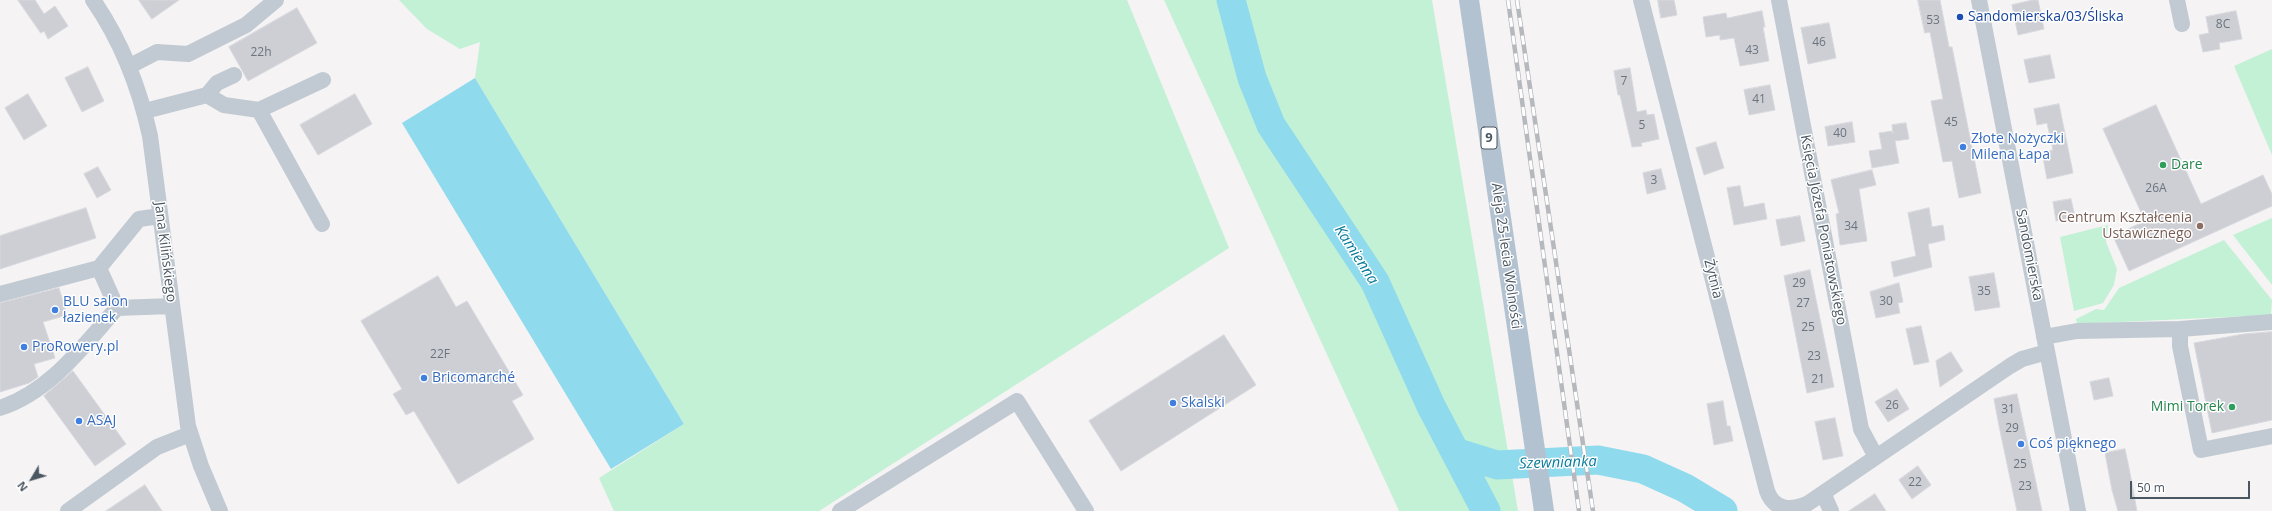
<!DOCTYPE html>
<html>
<head>
<meta charset="utf-8">
<style>
	body { margin:0 }
	#map { position:relative; width:2272px; height:511px; overflow:hidden; background:#f5f3f3; font-family:"Open Sans",sans-serif }
	canvas { display:block }
	.north { position:absolute; left:12px; top:459px; width:40px; height:40px; -webkit-text-stroke:3px #fff; paint-order:stroke; rotate:232deg; font-size:11px; font-weight:700; line-height:16px; text-align:center; color:#4a5661 }
	.north::after { content:''; display:block; margin:auto; width:14px; height:18px; background:#4a5661; clip-path:polygon(50% 0,100% 100%,50% 72%,0 100%) }
	.scale { position:absolute; left:2130px; top:481px; width:120px; height:18px; box-sizing:border-box; border:2px solid #4a5661; border-top:0; padding-left:5px; font-size:12px; line-height:14px; white-space:nowrap; color:#4a5661; -webkit-text-stroke:3px #fff; paint-order:stroke }
</style>
</head>
<body>
<div id="map">
<canvas width="2272" height="511"></canvas>
<div class="north">N</div>
<div class="scale">50 m</div>
</div>
<script>
const context = document.querySelector('canvas').getContext('2d');
context.lineJoin = 'round';
function paint(path, color) {
  context.fillStyle = color;
  context.fill(path, 'evenodd');
}
function stroke(path, color, width, dash) {
  context.strokeStyle = color;
  context.lineWidth = width;
  context.lineCap = dash ? 'butt' : 'round';
  context.setLineDash(dash || []);
  context.stroke(path);
}
function label(font, color, halo, rows, align = 'center') {
  context.font = font + ' "Open Sans",sans-serif';
  context.lineWidth = 3;
  context.setLineDash([]);
  context.textBaseline = 'middle';
  context.strokeStyle = halo;
  context.fillStyle = color;
  for (const [text, x, y, turn = 0] of rows) {
    context.save();
    context.translate(x, y);
    context.rotate((+turn || 0) * Math.PI / 180);
    context.textAlign = isNaN(turn) ? turn : align;
    if (halo) context.strokeText(text, 0, 0);
    context.fillText(text, 0, 0);
    context.restore();
  }
}
paint(new Path2D(`
	M 399,0 L 1127,0 L 1229,248 L 819,511 L 614,511 L 599,478 L 684,424 L 475,78 L 480,42 L 460,49 L 427,29 Z
	M 1164,0 L 1432,0 L 1518,511 L 1399,511 Z
	M 2272,49 L 2272,155 L 2234,66 Z
	M 2272,218 L 2272,285 L 2233,235 Z
	M 2108,225 L 2106,242 L 2117,269 L 2114,285 L 2103,303 L 2074,311 L 2060,237 Z
	M 2224,240 L 2272,300 L 2271,315 L 2077,324 L 2076,319 L 2096,309 L 2104,310 L 2119,288 Z`), '#c3f1d5');
paint(new Path2D(`
	M 475,78 L 684,424 L 611,469 L 402,123 Z`), '#90daee');
stroke(new Path2D(`
	M 1231,0 L 1252,78 L 1271,125 L 1375,282 L 1431,406 L 1486,511
	M 1455,452 L 1497,465 L 1598,460 L 1643,469 L 1685,488 L 1723,511`), '#90daee', 29);
const building = new Path2D(`
	M 18,0 L 35,0 L 44,14 L 55,6 L 68,26 L 48,39 L 44,31 L 41,33 Z
	M 139,0 L 179,0 L 152,19 Z
	M 1658,0 L 1674,0 L 1677,15 L 1661,18 Z
	M 1918,0 L 1940,0 L 1949,47 L 1952,47 L 1981,193 L 1959,198 L 1952,161 L 1943,162 L 1931,101 L 1943,99 L 1930,32 L 1925,33 Z
	M 2033,0 L 2038,0 L 2044,29 L 2018,35 L 2012,5 Z
	M 297,8 L 317,43 L 248,81 L 229,47 Z
	M 1762,11 L 1765,27 L 1763,27 L 1769,61 L 1740,66 L 1734,38 L 1720,40 L 1720,35 L 1706,37 L 1703,17 L 1726,13 L 1727,18 Z
	M 2236,11 L 2242,39 L 2219,43 L 2220,49 L 2203,52 L 2199,35 L 2209,33 L 2206,17 Z
	M 1829,23 L 1836,58 L 1808,64 L 1801,28 Z
	M 2050,55 L 2055,78 L 2029,83 L 2024,60 Z
	M 88,67 L 104,101 L 82,112 L 65,78 Z
	M 1630,68 L 1637,112 L 1646,110 L 1647,115 L 1654,114 L 1659,139 L 1641,143 L 1642,146 L 1632,147 L 1620,95 L 1618,95 L 1614,71 Z
	M 1770,85 L 1775,110 L 1749,115 L 1744,90 Z
	M 28,94 L 47,126 L 24,140 L 5,108 Z
	M 355,94 L 372,124 L 318,155 L 300,125 Z
	M 2059,104 L 2073,173 L 2047,179 L 2042,152 L 2053,150 L 2047,123 L 2037,125 L 2034,109 Z
	M 2156,105 L 2201,204 L 2263,175 L 2272,194 L 2272,206 L 2129,271 L 2113,236 L 2145,221 L 2103,129 Z
	M 1852,122 L 1855,142 L 1828,146 L 1825,127 Z
	M 1906,123 L 1909,139 L 1895,141 L 1899,163 L 1872,168 L 1869,151 L 1882,149 L 1879,133 L 1893,131 L 1893,134 L 1892,125 Z
	M 1716,142 L 1724,168 L 1704,175 L 1696,148 Z
	M 98,167 L 111,190 L 97,198 L 84,174 Z
	M 1661,169 L 1666,189 L 1647,194 L 1643,173 Z
	M 1872,170 L 1876,185 L 1859,189 L 1867,241 L 1840,245 L 1836,214 L 1839,213 L 1831,180 Z
	M 1740,186 L 1744,207 L 1764,203 L 1767,219 L 1734,225 L 1727,188 Z
	M 2071,199 L 2075,217 L 2056,221 L 2053,202 Z
	M 86,208 L 96,238 L 0,269 L 0,236 Z
	M 1929,208 L 1932,227 L 1943,225 L 1945,240 L 1928,244 L 1932,267 L 1894,277 L 1891,262 L 1916,256 L 1908,213 Z
	M 1800,216 L 1805,241 L 1781,246 L 1776,220 Z
	M 1810,270 L 1834,387 L 1807,393 L 1784,276 Z
	M 1994,273 L 2000,307 L 1975,311 L 1969,277 Z
	M 438,276 L 456,307 L 467,301 L 523,395 L 512,401 L 534,439 L 458,484 L 414,411 L 406,415 L 393,394 L 402,389 L 361,321 Z
	M 1899,283 L 1903,302 L 1898,303 L 1900,313 L 1876,318 L 1870,292 Z
	M 59,288 L 67,315 L 43,322 L 55,358 L 34,364 L 38,377 L 29,383 L 0,392 L 0,303 Z
	M 1921,326 L 1929,362 L 1914,365 L 1906,329 Z
	M 2272,332 L 2272,420 L 2212,433 L 2194,343 L 2244,334 Z
	M 1224,335 L 1256,385 L 1121,471 L 1089,421 Z
	M 1951,352 L 1963,371 L 1940,387 L 1936,361 Z
	M 73,371 L 126,444 L 95,466 L 44,396 Z
	M 2109,378 L 2113,396 L 2094,400 L 2090,382 Z
	M 1897,389 L 1909,409 L 1888,422 L 1875,402 Z
	M 2017,394 L 2029,450 L 2042,511 L 2017,511 L 1999,426 L 1994,399 Z
	M 1723,401 L 1727,426 L 1730,426 L 1733,441 L 1714,445 L 1707,404 Z
	M 1835,418 L 1843,456 L 1823,460 L 1815,422 Z
	M 2125,449 L 2129,468 L 2137,511 L 2118,511 L 2112,490 L 2105,453 Z
	M 1918,466 L 1931,485 L 1912,499 L 1899,480 Z
	M 145,485 L 162,511 L 106,511 Z
	M 1875,494 L 1886,511 L 1849,511 Z`);
paint(building, '#cdcfd5');
stroke(building, '#d7d9de', 1);
stroke(new Path2D(`
	M 93,0 C 122,42 139,86 150,136 L 188,426 L 201,466 L 220,511
	M 1641,0 L 1767,491 C 1774,510 1790,511 1807,504 L 2010,366 L 2022,359 L 2047,352
	M 1779,0 L 1861,429 L 1876,457
	M 1979,0 L 2078,511
	M 2177,0 L 2182,24
	M 130,66 L 157,52 L 188,54 L 246,25 L 276,0
	M 207,95 L 217,83 L 234,75
	M 259,110 L 322,224
	M 145,111 L 207,95 L 224,105 L 259,110 L 323,80
	M 99,268 L 117,308
	M 0,294 L 99,268 L 139,219 L 160,216
	M 2180,329 L 2180,346 L 2201,450 L 2272,436
	M 2044,337 L 2077,331 L 2180,329 L 2272,322
	M 0,408 C 50,392 83,346 117,308 L 172,306
	M 1823,493 L 1831,511
	M 68,511 L 157,447 L 190,434
	M 840,511 L 1017,401 L 1086,511`), '#c1cad2', 16);
stroke(new Path2D(`
	M 1469,0 L 1544,511`), '#b3c2d1', 20);
const rail = new Path2D(`
	M 1508,0 L 1579,511
	M 1517,0 L 1593,511`);
stroke(rail, '#b5b8bd', 4.5);
stroke(rail, '#fff', 3, [9]);
for (const [x, y, r, color] of [
	[1960,17,4,"#1a4fb4"],
	[1963,147,4,"#3f7fe0"],
	[2163,165,4,"#2e9e5b"],
	[2200,226,4,"#8d6e63"],
	[55,310,4,"#3f7fe0"],
	[24,347,4,"#3f7fe0"],
	[424,378,4,"#3f7fe0"],
	[1173,403,4,"#3f7fe0"],
	[2232,407,4,"#2e9e5b"],
	[79,421,4,"#3f7fe0"],
	[2021,444,4,"#3f7fe0"]
]) {
  const dot = new Path2D();
  dot.arc(x, y, r, 0, 2 * Math.PI);
  context.fillStyle = color;
  context.fill(dot);
  stroke(dot, '#fff', 1.5);
}
label('12px', '#6b747e', null, [
	["53",1933,21],
	["8C",2223,25],
	["46",1819,43],
	["43",1752,51],
	["22h",261,53],
	["7",1624,82],
	["41",1759,100],
	["45",1951,123],
	["5",1642,126],
	["40",1840,134],
	["3",1654,181],
	["26A",2156,189],
	["34",1851,227],
	["29",1799,284],
	["35",1984,292],
	["30",1886,302],
	["27",1803,304],
	["25",1808,328],
	["22F",440,355],
	["23",1814,357],
	["21",1818,380],
	["26",1892,406],
	["31",2008,410],
	["29",2012,429],
	["25",2020,465],
	["22",1915,483],
	["23",2025,487]
]);
for (const [x, y, w] of [
	[1489,138,16]
]) {
  const box = new Path2D();
  box.roundRect(x - w / 2, y - 11, w, 22, 3);
  context.fillStyle = '#fff';
  context.fill(box);
  stroke(box, '#4a5661', 1);
}
label('bold 13px', '#4a5661', null, [
	["9",1489,138]
]);
label('14px', '#164399', '#fff', [
	["Sandomierska/03/Śliska",1968,17]
], 'left');
label('14px', '#366cbe', '#fff', [
	["Złote Nożyczki",1971,139],
	["Milena Łapa",1971,155],
	["BLU salon",63,302],
	["łazienek",63,318],
	["ProRowery.pl",32,347],
	["Bricomarché",432,378],
	["Skalski",1181,403],
	["ASAJ",87,421],
	["Coś pięknego",2029,444]
], 'left');
label('14px', '#27864d', '#fff', [
	["Dare",2171,165],
	["Mimi Torek",2224,407,"right"]
], 'left');
label('14px', '#785e54', '#fff', [
	["Centrum Kształcenia",2192,218],
	["Ustawicznego",2192,234]
], 'right');
label('14px', '#4a5661', '#fff', [
	["Księcia Józefa Poniatowskiego",1823,230,79],
	["Jana Kilińskiego",165,252,83],
	["Sandomierska",2029,255,79],
	["Aleja 25-lecia Wolności",1506,256,82],
	["Żytnia",1713,279,76]
]);
label('italic 15px', '#0c7c9b', '#fff', [
	["Kamienna",1356,255,57],
	["Szewnianka",1558,463,-2]
]);
</script>
</body>
</html>
